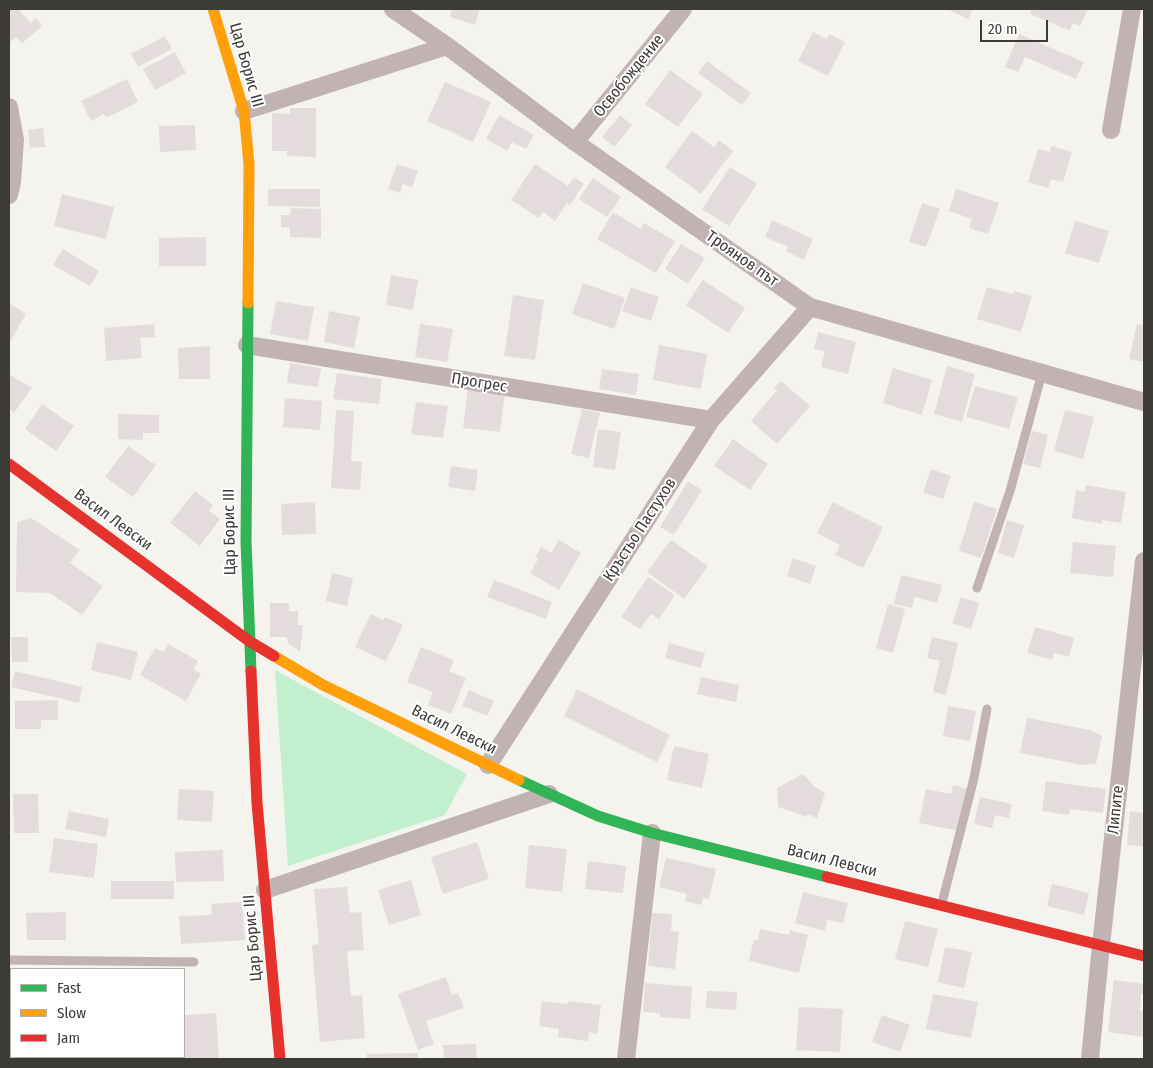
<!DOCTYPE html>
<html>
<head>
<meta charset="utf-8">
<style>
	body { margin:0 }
	#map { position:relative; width:1153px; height:1068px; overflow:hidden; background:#f5f3ee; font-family:"Fira Sans Condensed",sans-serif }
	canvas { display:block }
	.frame { position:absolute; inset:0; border:10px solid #3d3b38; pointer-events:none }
	.legend { position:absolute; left:10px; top:968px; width:175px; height:90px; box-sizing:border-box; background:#fff; border:1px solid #b1b1af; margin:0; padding:6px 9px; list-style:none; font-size:15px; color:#3d3b38 }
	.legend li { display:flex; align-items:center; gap:10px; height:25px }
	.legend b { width:25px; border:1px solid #b1b1af }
	.scale { position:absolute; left:980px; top:20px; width:68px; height:22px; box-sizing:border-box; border:2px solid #3d3b38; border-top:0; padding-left:6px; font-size:15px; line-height:18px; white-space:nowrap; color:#3d3b38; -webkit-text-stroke:4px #fff; paint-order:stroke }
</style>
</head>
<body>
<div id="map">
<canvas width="1153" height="1068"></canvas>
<div class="frame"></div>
<ul class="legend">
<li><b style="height:6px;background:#30b455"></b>Fast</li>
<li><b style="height:6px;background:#ff9f0a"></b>Slow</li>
<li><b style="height:6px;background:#e5322d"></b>Jam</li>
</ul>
<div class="scale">20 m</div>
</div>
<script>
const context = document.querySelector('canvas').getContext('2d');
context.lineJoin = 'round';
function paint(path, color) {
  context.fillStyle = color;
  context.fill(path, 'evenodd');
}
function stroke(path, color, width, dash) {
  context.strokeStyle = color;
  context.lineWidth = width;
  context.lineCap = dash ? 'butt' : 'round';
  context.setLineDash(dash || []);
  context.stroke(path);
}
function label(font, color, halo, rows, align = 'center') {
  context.font = font + ' "Fira Sans Condensed",sans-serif';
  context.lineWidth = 4;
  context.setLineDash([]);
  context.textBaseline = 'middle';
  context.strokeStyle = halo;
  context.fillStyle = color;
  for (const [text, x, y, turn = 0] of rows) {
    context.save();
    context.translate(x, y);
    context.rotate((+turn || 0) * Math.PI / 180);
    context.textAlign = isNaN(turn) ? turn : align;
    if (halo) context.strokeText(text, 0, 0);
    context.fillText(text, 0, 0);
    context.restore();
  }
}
paint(new Path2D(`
	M 275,670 L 467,774 L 445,815 L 288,866 Z`), '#c2f0cf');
paint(new Path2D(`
	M 9,9 L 18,9 L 31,23 L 36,18 L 42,26 L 22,43 L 16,37 L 9,43 Z
	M 452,9 L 480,9 L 475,25 L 450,17 Z
	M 947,9 L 973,9 L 968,19 Z
	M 1032,9 L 1088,9 L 1080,26 L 1073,23 L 1070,31 L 1030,14 Z
	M 813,32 L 827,39 L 829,34 L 845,42 L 828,76 L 798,61 Z
	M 1019,34 L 1084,62 L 1076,79 L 1025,57 L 1018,72 L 1005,67 Z
	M 165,36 L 172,49 L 138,67 L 131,54 Z
	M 175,52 L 186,73 L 155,90 L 143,69 Z
	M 707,61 L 751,93 L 742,105 L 698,73 Z
	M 670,70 L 703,94 L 678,127 L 645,104 Z
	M 127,79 L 138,102 L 106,118 L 104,114 L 91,121 L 81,101 Z
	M 445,82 L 491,102 L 473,142 L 427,121 Z
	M 290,108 L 316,108 L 316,157 L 287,156 L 287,151 L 272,151 L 272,113 L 290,114 Z
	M 499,115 L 534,135 L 526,149 L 512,142 L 507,151 L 486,139 Z
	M 620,115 L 632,125 L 614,147 L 602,137 Z
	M 195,125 L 196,150 L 160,152 L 159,126 Z
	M 43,128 L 45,147 L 30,148 L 28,130 Z
	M 692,131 L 714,147 L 719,140 L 733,151 L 701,194 L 665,167 Z
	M 1051,146 L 1072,152 L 1063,182 L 1051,179 L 1048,188 L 1028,182 L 1038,149 L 1050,152 Z
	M 397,164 L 418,171 L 412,187 L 403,184 L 400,193 L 388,189 Z
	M 535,164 L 568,186 L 574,177 L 584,184 L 570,205 L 567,203 L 555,221 L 543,212 L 539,218 L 511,200 Z
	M 730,167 L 757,184 L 729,226 L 702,209 Z
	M 593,178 L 621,197 L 607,217 L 579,199 Z
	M 268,189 L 320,189 L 320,207 L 268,206 Z
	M 956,189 L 999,203 L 988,234 L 969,228 L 972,219 L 949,211 Z
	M 62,194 L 114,207 L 106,239 L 54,226 Z
	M 922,203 L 940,209 L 926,247 L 909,242 Z
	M 291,208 L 321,209 L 321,238 L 290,237 L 290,228 L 281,227 L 281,215 L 290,215 Z
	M 613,212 L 641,229 L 644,223 L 675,241 L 656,273 L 597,239 Z
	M 772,220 L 813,239 L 804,260 L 786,251 L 788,247 L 765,237 Z
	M 1075,221 L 1109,231 L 1099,263 L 1065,253 Z
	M 206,237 L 206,266 L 159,266 L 159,238 Z
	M 681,244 L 705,258 L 688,284 L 665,269 Z
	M 63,249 L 99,271 L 90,286 L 53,265 Z
	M 391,275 L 418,280 L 413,310 L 386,305 Z
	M 703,280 L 745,308 L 728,333 L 686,305 Z
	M 583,283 L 625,298 L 614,329 L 572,314 Z
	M 631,287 L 659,297 L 651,321 L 622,311 Z
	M 987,287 L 1013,294 L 1014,291 L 1032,296 L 1021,332 L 977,319 Z
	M 513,295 L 544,300 L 535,360 L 504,356 Z
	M 276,301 L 314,307 L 308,341 L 270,334 Z
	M 9,303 L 26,314 L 9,344 Z
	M 329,311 L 360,317 L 354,348 L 324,342 Z
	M 154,324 L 155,337 L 140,338 L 142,358 L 106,361 L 104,328 Z
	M 420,324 L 453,329 L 447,362 L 415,357 Z
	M 1137,324 L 1144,325 L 1144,362 L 1129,359 Z
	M 818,332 L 856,342 L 848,374 L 821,367 L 825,351 L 814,349 Z
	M 659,345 L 707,354 L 701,389 L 653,380 Z
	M 210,346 L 210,379 L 179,379 L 178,348 Z
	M 290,363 L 321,368 L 318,387 L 287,383 Z
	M 947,366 L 975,374 L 962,422 L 934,414 Z
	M 893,368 L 932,380 L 922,415 L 883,403 Z
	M 602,369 L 639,374 L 636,395 L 599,389 Z
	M 337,373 L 382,379 L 379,404 L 333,399 Z
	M 9,374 L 32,388 L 14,413 L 9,409 Z
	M 781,381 L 810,406 L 777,444 L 751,421 L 777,390 L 774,388 Z
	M 975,386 L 1018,397 L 1009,429 L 966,417 Z
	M 468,388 L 505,393 L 500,432 L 463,428 Z
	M 285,398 L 322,401 L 320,430 L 283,427 Z
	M 416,402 L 448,406 L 443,438 L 411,434 Z
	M 42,404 L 74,426 L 56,451 L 25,429 Z
	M 582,409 L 600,413 L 589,458 L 571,454 Z
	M 336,410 L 354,411 L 351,461 L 362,462 L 360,490 L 331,488 Z
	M 1065,410 L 1094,417 L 1083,459 L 1054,451 Z
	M 118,414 L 159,415 L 159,433 L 143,433 L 143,440 L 118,439 Z
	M 598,429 L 621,432 L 615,470 L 593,467 Z
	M 1032,431 L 1048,435 L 1040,468 L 1023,464 Z
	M 733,439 L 768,464 L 750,490 L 714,466 Z
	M 128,446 L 156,465 L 133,497 L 105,477 Z
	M 451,466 L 478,470 L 475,491 L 448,487 Z
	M 931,469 L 951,476 L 943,499 L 923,493 Z
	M 688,481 L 702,490 L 674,535 L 660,527 Z
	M 1086,485 L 1126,492 L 1121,523 L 1102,520 L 1102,524 L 1072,518 L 1076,490 L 1084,492 Z
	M 195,491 L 213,505 L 209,511 L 220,519 L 200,546 L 170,523 Z
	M 315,502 L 316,534 L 282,535 L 281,504 Z
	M 833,502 L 883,527 L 863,568 L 835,555 L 840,545 L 817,533 Z
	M 974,502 L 997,509 L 981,558 L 959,551 Z
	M 31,518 L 80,550 L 70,563 L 103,586 L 82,615 L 50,593 L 16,592 L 17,522 Z
	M 1007,520 L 1024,525 L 1014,558 L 998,553 Z
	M 559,540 L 581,553 L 559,590 L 530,573 L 538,559 L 535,558 L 541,547 L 551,553 Z
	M 671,540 L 708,566 L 684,599 L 647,572 Z
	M 1073,542 L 1116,546 L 1113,577 L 1070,573 Z
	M 793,558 L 816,566 L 810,584 L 787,576 Z
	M 332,573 L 353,578 L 347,606 L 326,601 Z
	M 901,575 L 942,585 L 937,603 L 914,597 L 912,608 L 894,604 Z
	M 648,577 L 675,595 L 659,619 L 651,614 L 640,629 L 621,617 Z
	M 494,580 L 552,602 L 546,619 L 487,597 Z
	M 961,597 L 979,603 L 971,629 L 952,623 Z
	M 270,603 L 289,603 L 289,611 L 298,611 L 298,625 L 303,625 L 300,651 L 288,644 L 287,637 L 270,637 Z
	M 888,604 L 905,609 L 893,653 L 876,648 Z
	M 371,614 L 383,620 L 385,617 L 403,625 L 386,661 L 355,647 Z
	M 1035,627 L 1074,638 L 1069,657 L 1054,653 L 1052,660 L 1027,653 Z
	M 11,637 L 28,637 L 28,662 L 12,662 Z
	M 932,637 L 958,643 L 946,695 L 933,692 L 940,661 L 927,658 Z
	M 97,642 L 138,652 L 131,680 L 91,670 Z
	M 669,643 L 705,653 L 701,668 L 665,658 Z
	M 168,644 L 198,661 L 194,669 L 201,674 L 186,701 L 140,675 L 155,648 L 164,652 Z
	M 421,647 L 454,660 L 449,671 L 466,678 L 451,714 L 428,705 L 433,692 L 407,682 Z
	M 15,671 L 82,687 L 79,703 L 11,687 Z
	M 701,677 L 739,685 L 736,702 L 697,694 Z
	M 577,689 L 670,735 L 657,762 L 564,716 Z
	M 469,690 L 494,701 L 487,716 L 462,706 Z
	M 58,700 L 58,720 L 41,720 L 41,729 L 15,729 L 15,701 Z
	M 948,706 L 976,711 L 970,741 L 943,736 Z
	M 1027,718 L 1090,730 L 1102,736 L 1096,764 L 1082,765 L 1020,753 Z
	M 674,746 L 709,754 L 702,788 L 667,780 Z
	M 803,774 L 815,787 L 825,793 L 817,818 L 808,814 L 807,817 L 778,807 L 777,788 Z
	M 1046,781 L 1106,789 L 1103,813 L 1070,809 L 1069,815 L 1042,811 Z
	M 953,785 L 968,789 L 959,831 L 919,823 L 926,789 L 951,794 Z
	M 179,789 L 214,791 L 212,822 L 177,820 Z
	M 13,794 L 38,794 L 39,833 L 14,833 Z
	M 980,797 L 1012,804 L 1009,818 L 995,815 L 992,828 L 974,824 Z
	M 69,811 L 109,819 L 106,837 L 65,829 Z
	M 1130,811 L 1144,813 L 1144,846 L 1127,845 Z
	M 54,838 L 98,844 L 94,878 L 49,872 Z
	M 477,842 L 489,879 L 443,894 L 431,857 Z
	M 529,845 L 567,849 L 562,892 L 525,888 Z
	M 223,850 L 224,881 L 176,882 L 175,852 Z
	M 666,858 L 716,869 L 709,899 L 703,898 L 701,905 L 685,901 L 687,894 L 659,887 Z
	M 588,861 L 626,866 L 623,893 L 585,889 Z
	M 411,880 L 421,915 L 389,925 L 378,890 Z
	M 111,881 L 174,881 L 174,899 L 111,899 Z
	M 1052,884 L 1089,893 L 1084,915 L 1047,906 Z
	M 347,887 L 350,913 L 361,912 L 364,950 L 347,951 L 351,996 L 362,995 L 365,1038 L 320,1042 L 312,945 L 319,944 L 314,889 Z
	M 803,892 L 848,903 L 843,923 L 827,920 L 825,931 L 795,923 Z
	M 242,902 L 245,940 L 181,944 L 179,916 L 212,915 L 211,904 Z
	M 66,912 L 66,940 L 27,940 L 26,913 Z
	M 652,913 L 672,914 L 671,931 L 679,932 L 675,969 L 648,966 Z
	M 905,921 L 938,929 L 928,967 L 895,959 Z
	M 760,929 L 789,935 L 790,930 L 808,935 L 799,973 L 749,961 L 754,939 L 758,940 Z
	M 945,947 L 972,952 L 964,988 L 938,982 Z
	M 446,977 L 452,995 L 458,993 L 464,1008 L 426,1021 L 434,1044 L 418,1050 L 398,994 Z
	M 1114,980 L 1144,984 L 1144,994 L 1141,994 L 1140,1011 L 1144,1011 L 1144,1037 L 1108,1032 Z
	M 645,983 L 692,987 L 690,1019 L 660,1017 L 660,1013 L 643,1012 Z
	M 707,991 L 737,992 L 736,1010 L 706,1008 Z
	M 933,994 L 978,1002 L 971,1038 L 926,1029 Z
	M 542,1001 L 568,1004 L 568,1001 L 601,1005 L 597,1034 L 589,1032 L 588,1041 L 558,1037 L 559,1029 L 539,1026 Z
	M 799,1007 L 843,1009 L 840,1052 L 796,1050 Z
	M 216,1013 L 219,1059 L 135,1059 L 135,1057 L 184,1057 L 184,1015 Z
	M 882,1015 L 910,1025 L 900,1052 L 872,1042 Z
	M 476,1044 L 477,1059 L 444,1059 L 443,1045 Z
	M 418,1053 L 418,1059 L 367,1059 L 367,1054 Z`), '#e4dcdc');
stroke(new Path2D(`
	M 977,588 L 1010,491 L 1042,373
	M 942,903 L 974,778 L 987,709
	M 9,960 L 194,962`), '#c1b2b3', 9);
stroke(new Path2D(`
	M 393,9 L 447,46 L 575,142 L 810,307 L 1144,402
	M 9,107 L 15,140 L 12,182 L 9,195
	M 244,111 L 447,46
	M 1111,130 L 1132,9
	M 575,142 L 683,9
	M 247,345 L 711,420
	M 488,765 L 711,420 L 810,307
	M 265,890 L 549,794
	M 626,1059 L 652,833
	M 1090,1059 L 1101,945 L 1144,561`), '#c1b2b3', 18);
stroke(new Path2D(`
	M 248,303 L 246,541 L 251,671
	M 519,780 L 598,816 L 652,833 L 827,877`), '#30b455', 11);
stroke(new Path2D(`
	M 213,9 L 244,111 L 249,164 L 248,303
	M 274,656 L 323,685 L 519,780`), '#ff9f0a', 11);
stroke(new Path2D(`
	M 9,464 L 249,641 L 274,656
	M 251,671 L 257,803 L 280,1059
	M 827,877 L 1144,956`), '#e5322d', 11);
label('16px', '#3d3b38', '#fff', [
	["Цар Борис III",246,65,74],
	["Освобождение",629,76,-51],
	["Троянов път",742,259,35],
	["Прогрес",479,383,9],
	["Васил Левски",113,520,36],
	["Кръстьо Пастухов",640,530,-57],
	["Цар Борис III",230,532,-91],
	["Васил Левски",454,730,26],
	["Липите",1116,810,-84],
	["Васил Левски",832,861,14],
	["Цар Борис III",253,938,-95]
]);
</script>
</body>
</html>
